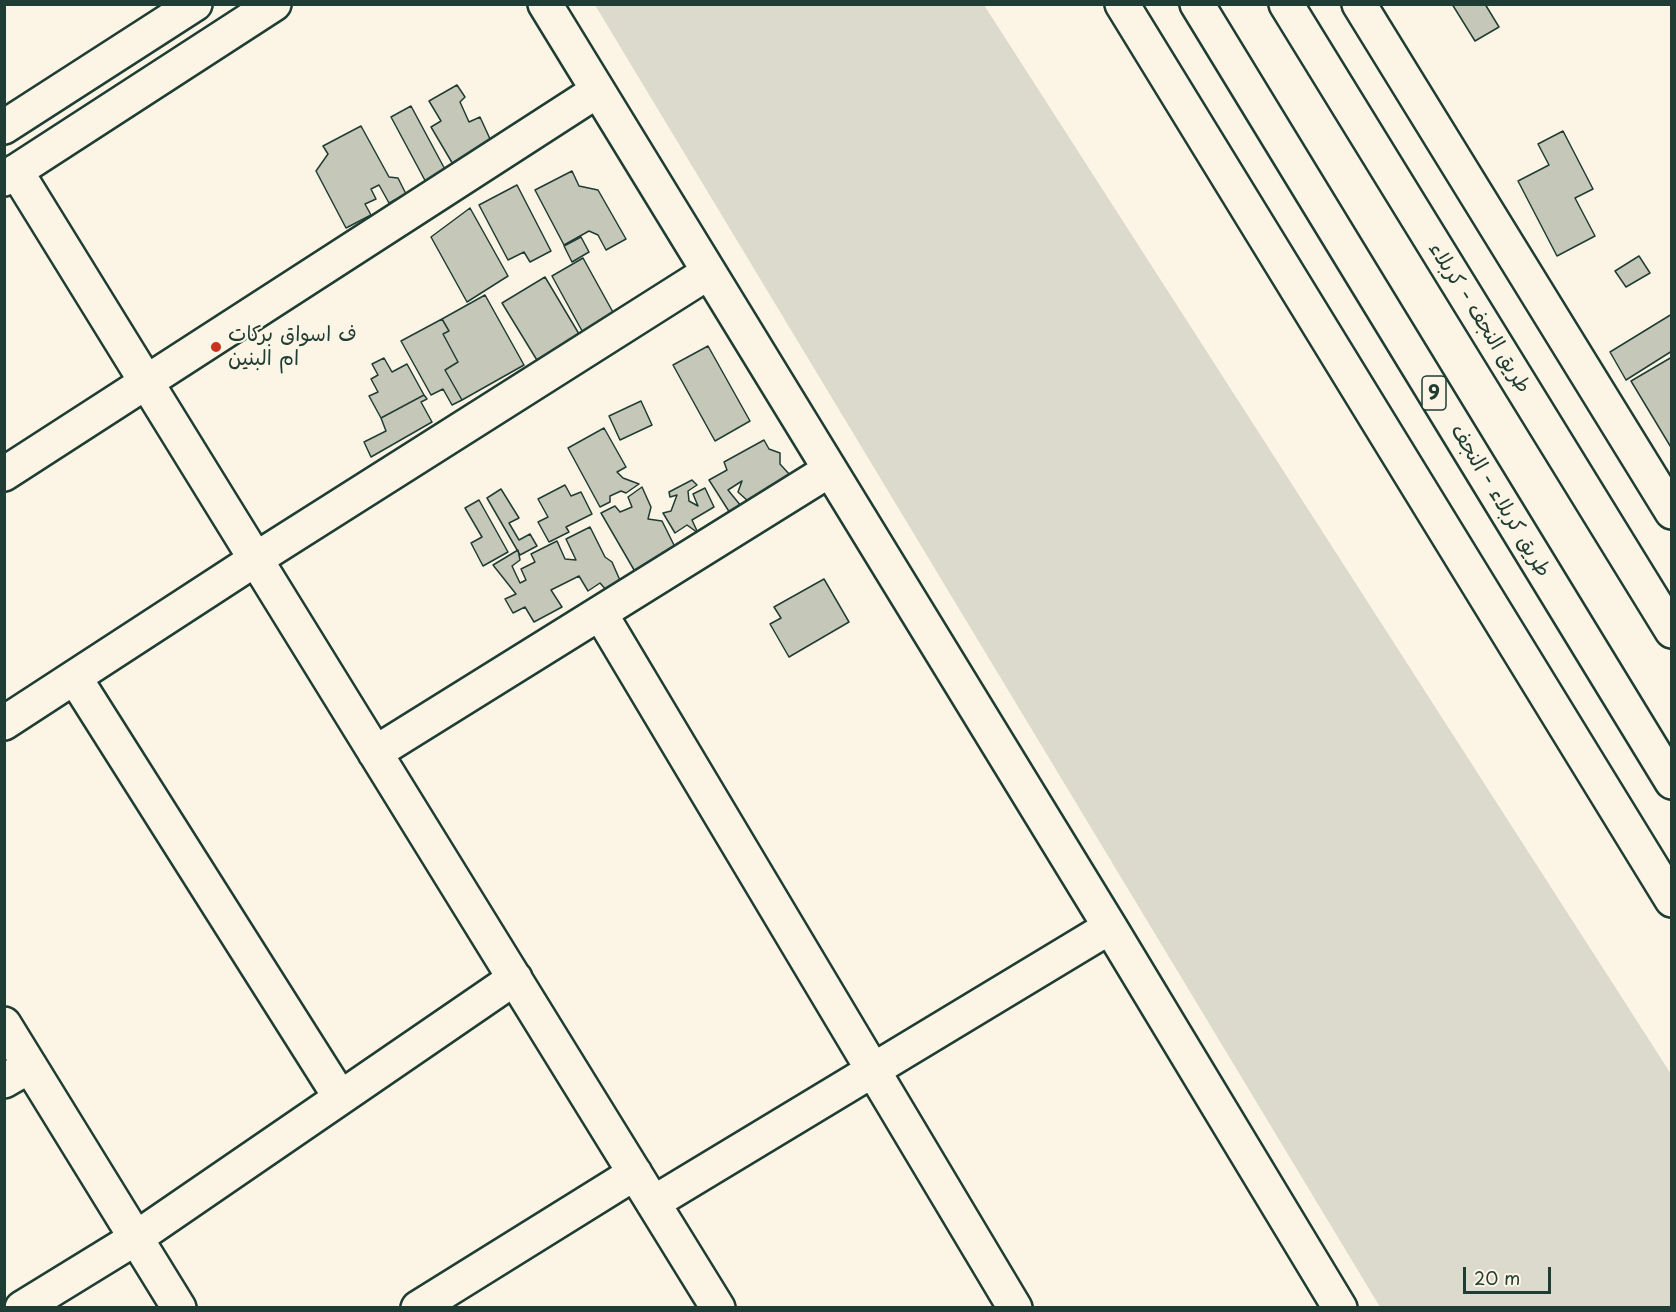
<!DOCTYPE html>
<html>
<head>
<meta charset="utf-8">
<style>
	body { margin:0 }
	#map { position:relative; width:1676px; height:1312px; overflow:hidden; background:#fcf5e5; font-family:"Playpen Sans",sans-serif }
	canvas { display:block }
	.frame { position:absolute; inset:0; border:6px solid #1f3d34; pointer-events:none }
	.scale { position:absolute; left:1463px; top:1267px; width:88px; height:27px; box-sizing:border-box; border:3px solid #1f3d34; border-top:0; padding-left:8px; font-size:18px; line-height:21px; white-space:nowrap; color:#1f3d34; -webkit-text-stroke:4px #fcf5e5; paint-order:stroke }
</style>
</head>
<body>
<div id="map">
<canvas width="1676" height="1312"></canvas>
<div class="frame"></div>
<div class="scale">20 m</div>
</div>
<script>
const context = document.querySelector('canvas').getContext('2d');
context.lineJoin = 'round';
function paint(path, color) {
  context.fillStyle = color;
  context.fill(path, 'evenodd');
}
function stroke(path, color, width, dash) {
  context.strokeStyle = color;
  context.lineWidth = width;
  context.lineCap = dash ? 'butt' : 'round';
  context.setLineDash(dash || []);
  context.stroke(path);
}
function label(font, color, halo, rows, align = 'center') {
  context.font = font + ' "Playpen Sans","Playpen Sans Arabic",sans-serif';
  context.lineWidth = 4.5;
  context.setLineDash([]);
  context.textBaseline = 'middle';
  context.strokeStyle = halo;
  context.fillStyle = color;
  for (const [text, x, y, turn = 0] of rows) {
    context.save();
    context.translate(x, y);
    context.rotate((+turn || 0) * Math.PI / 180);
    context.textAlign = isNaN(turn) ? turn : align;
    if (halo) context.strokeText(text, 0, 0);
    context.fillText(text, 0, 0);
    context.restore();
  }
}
paint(new Path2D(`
	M 595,5 L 984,5 L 1671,1074 L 1671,1307 L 1380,1307 Z`), '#dcdacc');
const building = new Path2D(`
	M 1452,4 L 1485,4 L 1499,27 L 1475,41 Z
	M 457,85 L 465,97 L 460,102 L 469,122 L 480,117 L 491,141 L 454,166 L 431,127 L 441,121 L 429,101 Z
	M 411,106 L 448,175 L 428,186 L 391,117 Z
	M 361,126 L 389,177 L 398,178 L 406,194 L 389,203 L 379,185 L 371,189 L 376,199 L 365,204 L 371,215 L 346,228 L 316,171 L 328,154 L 323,146 Z
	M 1563,131 L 1593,189 L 1575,198 L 1595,236 L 1557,256 L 1518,181 L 1549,165 L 1538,144 Z
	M 572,171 L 579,186 L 598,190 L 626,239 L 606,250 L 598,235 L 589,231 L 564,245 L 535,190 Z
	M 517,185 L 551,251 L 530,262 L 524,252 L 508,260 L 479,205 Z
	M 470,208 L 508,276 L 467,302 L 431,237 Z
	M 581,237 L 589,252 L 572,262 L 564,246 Z
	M 1639,256 L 1650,273 L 1626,287 L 1615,271 Z
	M 583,258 L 614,314 L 587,340 L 552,276 Z
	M 545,277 L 585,344 L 543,370 L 502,303 Z
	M 485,295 L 524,365 L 462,400 L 445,370 L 458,362 L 443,334 L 449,331 L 442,319 Z
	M 1672,314 L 1672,351 L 1626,380 L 1610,352 Z
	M 442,319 L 449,331 L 443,334 L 458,362 L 445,370 L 462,400 L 452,405 L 443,389 L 431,395 L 401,341 Z
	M 708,346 L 750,421 L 715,441 L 673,365 Z
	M 1672,357 L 1672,449 L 1631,381 Z
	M 384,358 L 392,372 L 407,364 L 424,395 L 381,418 L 369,396 L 378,392 L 371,379 L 378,375 L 372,364 Z
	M 424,395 L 427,399 L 421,402 L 432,422 L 371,457 L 364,442 L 386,431 L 381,418 Z
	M 641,401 L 652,425 L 620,440 L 609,416 Z
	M 604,428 L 626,467 L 617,472 L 623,478 L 639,484 L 626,493 L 621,491 L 610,496 L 610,502 L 600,507 L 568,448 Z
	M 764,440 L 769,449 L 780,453 L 780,464 L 790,475 L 749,502 L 738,492 L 742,481 L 728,490 L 741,506 L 730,513 L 709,480 L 727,470 L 724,462 Z
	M 692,480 L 697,485 L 688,491 L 689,501 L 698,506 L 693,494 L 705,488 L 714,507 L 692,520 L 698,533 L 687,525 L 675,533 L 663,513 L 671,511 L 677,495 L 670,497 L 669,492 Z
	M 565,485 L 571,496 L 581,492 L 592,514 L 566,527 L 569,532 L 549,542 L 538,522 L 548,517 L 538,499 Z
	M 642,487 L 651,507 L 648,519 L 662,521 L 678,553 L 637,575 L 601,513 L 615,506 L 620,512 L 632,507 L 628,497 Z
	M 501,489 L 519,518 L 509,523 L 519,540 L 530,534 L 537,546 L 520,555 L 487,498 Z
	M 479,500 L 508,552 L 483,566 L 471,543 L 482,537 L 465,508 Z
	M 590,527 L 605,557 L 612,562 L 622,585 L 607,591 L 600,583 L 588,591 L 579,576 L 551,590 L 562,607 L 534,622 L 525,607 L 513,613 L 505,599 L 516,594 L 493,565 L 518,550 L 520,560 L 512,566 L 520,583 L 526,580 L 521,569 L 535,562 L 531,554 L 557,541 L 565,559 L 576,560 L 566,539 Z
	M 824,579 L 849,622 L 789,657 L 770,624 L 781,618 L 774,607 Z`);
paint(building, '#c5c7b9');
stroke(building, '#1f3d34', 1.5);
const minor = new Path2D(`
	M 545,4 L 1110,927 L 1340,1308
	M 4,127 L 195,4
	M 16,171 L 718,1308
	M 4,179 L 274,4
	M 4,474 L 597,91
	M 600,613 L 1015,1308
	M 75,678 L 340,1097
	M 4,723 L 256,559 L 709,272
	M 375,753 L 828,471
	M 4,1024 L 179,1308
	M 4,1081 L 30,1066
	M 653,1203 L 1110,927
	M 22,1308 L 136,1238 L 515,978
	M 418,1308 L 635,1173`);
const major = new Path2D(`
	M 1122,4 L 1672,900
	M 1359,4 L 1672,512`);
const highway = new Path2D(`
	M 1197,4 L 1672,782
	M 1286,4 L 1672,631`);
stroke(minor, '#1f3d34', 38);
stroke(major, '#1f3d34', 38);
stroke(highway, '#1f3d34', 38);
stroke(minor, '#fcf5e5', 33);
stroke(major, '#fcf5e5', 33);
stroke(highway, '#fcf5e5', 33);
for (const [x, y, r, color] of [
	[216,347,6,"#c8321e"]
]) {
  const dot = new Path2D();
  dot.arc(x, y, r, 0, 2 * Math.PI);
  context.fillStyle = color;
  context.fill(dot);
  stroke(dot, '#fcf5e5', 2);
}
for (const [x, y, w] of [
	[1434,393,24]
]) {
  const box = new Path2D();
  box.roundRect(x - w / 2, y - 17, w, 34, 4.5);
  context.fillStyle = '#fcf5e5';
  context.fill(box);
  stroke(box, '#1f3d34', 1.5);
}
label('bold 20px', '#1f3d34', null, [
	["9",1434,393]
]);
label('21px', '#1f3d34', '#fcf5e5', [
	["طريق النجف - کربلاء",1479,318,58],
	["طريق کربلاء - النجف",1500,501,59]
]);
label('21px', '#1f3d34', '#fcf5e5', [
	["ف اسواق بركات",228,335],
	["ام البنين",228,359]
], 'left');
</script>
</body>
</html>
